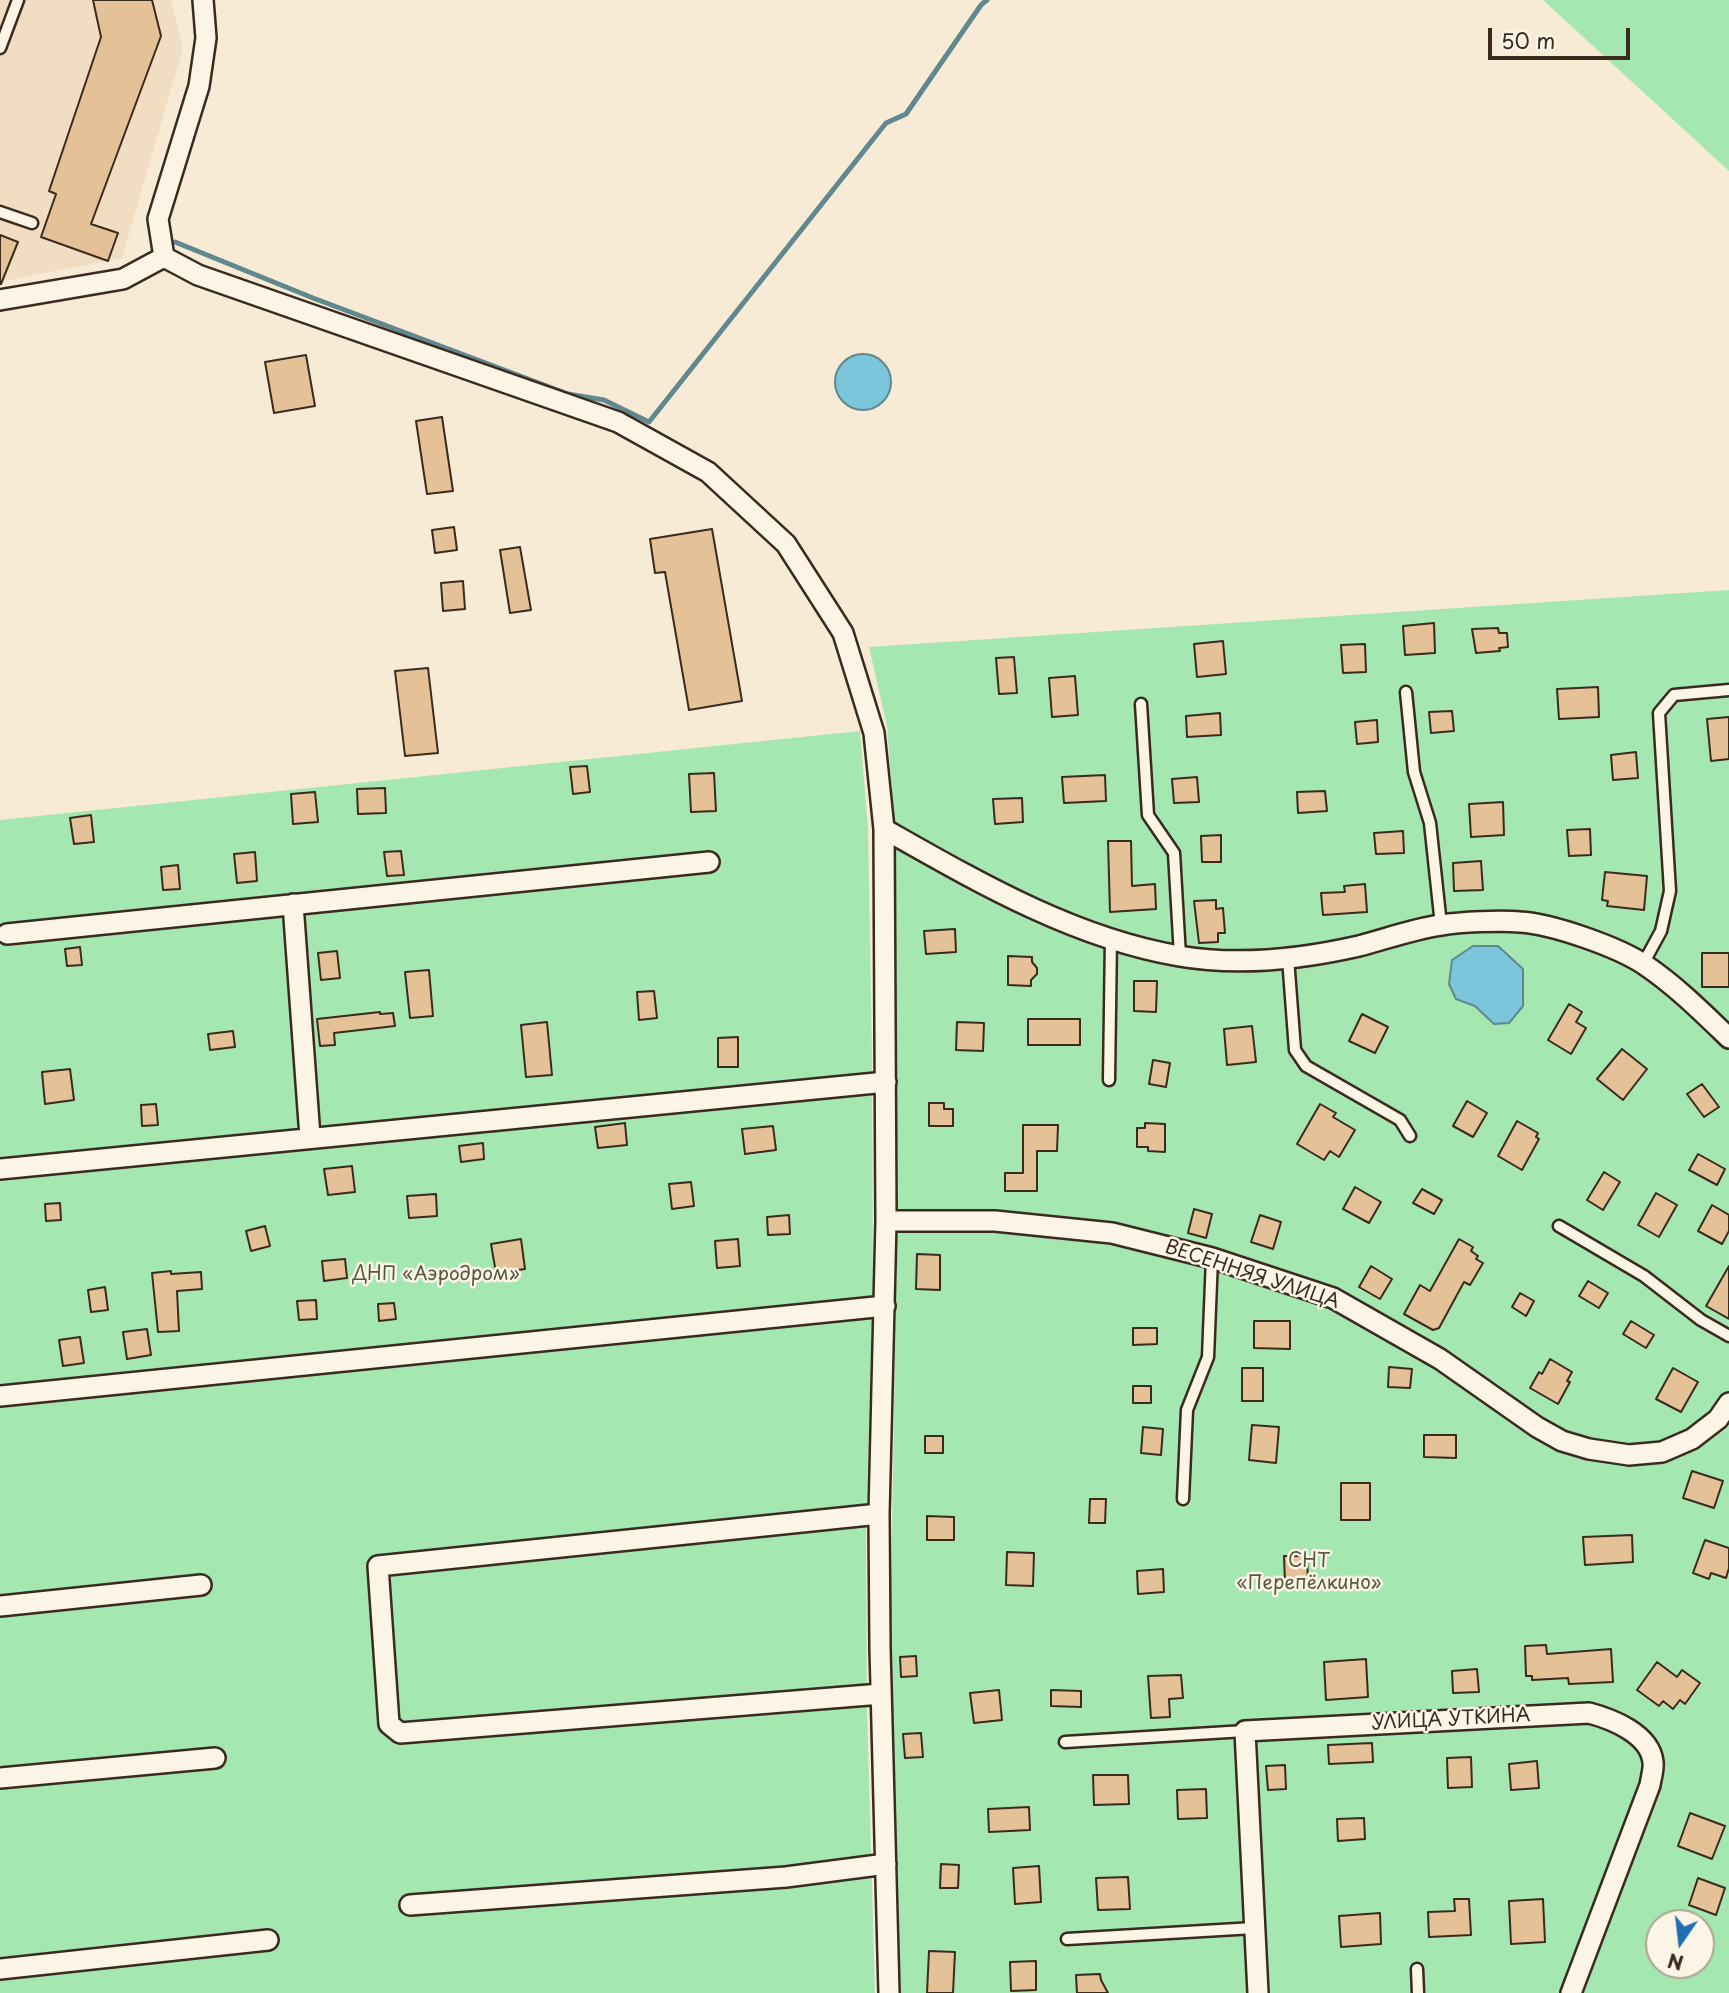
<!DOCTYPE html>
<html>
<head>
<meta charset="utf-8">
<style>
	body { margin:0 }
	#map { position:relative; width:1729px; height:1993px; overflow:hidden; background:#f7ebd5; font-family:"Playpen Sans",sans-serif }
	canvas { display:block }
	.north { position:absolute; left:1645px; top:1909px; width:70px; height:70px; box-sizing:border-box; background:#fcf5e5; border:2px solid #afa495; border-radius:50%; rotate:194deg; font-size:19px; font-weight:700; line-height:28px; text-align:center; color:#3b2a1e }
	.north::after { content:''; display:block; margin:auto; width:24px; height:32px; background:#1f6fb2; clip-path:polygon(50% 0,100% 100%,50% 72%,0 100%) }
	.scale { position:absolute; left:1488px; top:28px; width:142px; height:32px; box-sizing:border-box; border:4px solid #3b2a1e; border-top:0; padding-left:9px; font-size:21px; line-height:24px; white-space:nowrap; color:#3b2a1e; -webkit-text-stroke:5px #fcf5e5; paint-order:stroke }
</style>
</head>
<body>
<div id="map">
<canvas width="1729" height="1993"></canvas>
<div class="north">N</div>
<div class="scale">50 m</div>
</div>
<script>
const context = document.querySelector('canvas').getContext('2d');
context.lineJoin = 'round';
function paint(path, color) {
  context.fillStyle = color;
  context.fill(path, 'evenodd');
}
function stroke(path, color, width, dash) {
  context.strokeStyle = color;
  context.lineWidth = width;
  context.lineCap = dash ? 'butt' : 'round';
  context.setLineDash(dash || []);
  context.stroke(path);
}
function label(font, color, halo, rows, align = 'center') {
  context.font = font + ' "Playpen Sans",sans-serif';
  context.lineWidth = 5;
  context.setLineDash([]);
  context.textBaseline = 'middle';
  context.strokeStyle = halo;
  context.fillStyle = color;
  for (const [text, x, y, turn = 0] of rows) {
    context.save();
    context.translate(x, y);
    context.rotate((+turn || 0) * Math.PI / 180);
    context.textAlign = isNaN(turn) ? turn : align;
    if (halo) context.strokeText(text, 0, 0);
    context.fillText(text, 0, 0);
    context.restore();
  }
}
paint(new Path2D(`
	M 0,0 L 171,0 L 183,48 L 122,258 L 0,282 Z`), '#f1dec2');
paint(new Path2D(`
	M 1543,0 L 1729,0 L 1729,171 Z
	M 1729,590 L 1729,1993 L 897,1993 L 889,1703 L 897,1242 L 894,820 L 887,726 L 869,647 ZM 1659,1923 L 1701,1923 L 1701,1965 L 1659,1965 Z
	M 860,731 L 868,829 L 872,1054 L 873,1288 L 866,1531 L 867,1710 L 875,1993 L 0,1993 L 0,820 Z`), '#a5e7b0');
const water = new Path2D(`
	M835 382a28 28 0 1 1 56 0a28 28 0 1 1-56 0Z
	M 1473,946 L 1498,946 L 1523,969 L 1523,1006 L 1509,1023 L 1494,1024 L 1475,1006 L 1456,999 L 1449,984 L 1452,960 Z`);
paint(water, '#7bc6da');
stroke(water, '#61888f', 2);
stroke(new Path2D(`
	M 175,242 L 313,298 L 568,394 L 604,400 L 649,422 L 886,123 L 906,114 L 981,5 L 987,0`), '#61888f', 5);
const building = new Path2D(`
	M 93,0 L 152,0 L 161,36 L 91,224 L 118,233 L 108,261 L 41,237 L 56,194 L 49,191 L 101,37 Z
	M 0,235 L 18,242 L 1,284 L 0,284 Z
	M 306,355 L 315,406 L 274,413 L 265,362 Z
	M 442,417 L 453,491 L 427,494 L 416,421 Z
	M 454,527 L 457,550 L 435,553 L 432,530 Z
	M 712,529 L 742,701 L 689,710 L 665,572 L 655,573 L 650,539 Z
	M 520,547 L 531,610 L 510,613 L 500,550 Z
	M 463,581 L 465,609 L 443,611 L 441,583 Z
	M 1434,623 L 1435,653 L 1405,655 L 1403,626 Z
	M 1498,628 L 1499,633 L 1507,633 L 1508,647 L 1499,648 L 1500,651 L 1476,653 L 1472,629 Z
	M 1223,641 L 1226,674 L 1197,677 L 1194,644 Z
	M 1365,644 L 1366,672 L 1343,673 L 1341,645 Z
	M 1014,657 L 1017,693 L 999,694 L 996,658 Z
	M 428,668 L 438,753 L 405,756 L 395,671 Z
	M 1075,676 L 1078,715 L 1052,717 L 1049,678 Z
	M 1598,687 L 1599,717 L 1559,719 L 1557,689 Z
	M 1452,711 L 1454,731 L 1431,733 L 1429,712 Z
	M 1220,713 L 1221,735 L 1187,737 L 1186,716 Z
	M 1729,717 L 1729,759 L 1711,761 L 1707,719 Z
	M 1377,720 L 1378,742 L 1357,744 L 1355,722 Z
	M 1636,752 L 1638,778 L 1613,780 L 1611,755 Z
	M 587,766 L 590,792 L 573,794 L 570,767 Z
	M 714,773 L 716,811 L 691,812 L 689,774 Z
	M 1105,775 L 1106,801 L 1064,803 L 1062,777 Z
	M 1197,777 L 1199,802 L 1174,803 L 1172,779 Z
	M 385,788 L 386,813 L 358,814 L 357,789 Z
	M 1325,791 L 1327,811 L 1298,813 L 1297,792 Z
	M 315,792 L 318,822 L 293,824 L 291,794 Z
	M 1022,798 L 1023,822 L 995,824 L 993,799 Z
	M 1503,802 L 1504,835 L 1471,837 L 1469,804 Z
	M 91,815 L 94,842 L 74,844 L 70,818 Z
	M 1590,829 L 1591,855 L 1569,856 L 1567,830 Z
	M 1403,831 L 1404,853 L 1376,854 L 1374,833 Z
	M 1221,835 L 1221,862 L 1202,862 L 1201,836 Z
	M 1108,841 L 1131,841 L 1132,886 L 1155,884 L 1156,909 L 1110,912 Z
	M 401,851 L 404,875 L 387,876 L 384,852 Z
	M 255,852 L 257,881 L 237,883 L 234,854 Z
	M 1481,861 L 1483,890 L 1454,891 L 1453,863 Z
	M 178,865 L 180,889 L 163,890 L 161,867 Z
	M 1605,872 L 1647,876 L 1644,910 L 1607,906 L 1608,901 L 1602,900 Z
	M 1365,884 L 1367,912 L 1323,915 L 1321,893 L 1345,892 L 1344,886 Z
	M 1216,900 L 1216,909 L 1223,908 L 1225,933 L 1218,933 L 1218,942 L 1199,943 L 1194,901 Z
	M 955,929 L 956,952 L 926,954 L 924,931 Z
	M 80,947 L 82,965 L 67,966 L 65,949 Z
	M 337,951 L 340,978 L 321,980 L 318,953 Z
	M 1702,953 L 1729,953 L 1729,987 L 1702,987 Z
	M 1008,956 L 1032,957 L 1032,962 L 1037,968 L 1037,974 L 1031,980 L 1031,986 L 1008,985 Z
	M 429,970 L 433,1016 L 410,1018 L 405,972 Z
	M 1134,981 L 1157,981 L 1156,1012 L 1134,1011 Z
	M 654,991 L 657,1018 L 639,1020 L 637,992 Z
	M 1569,1004 L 1582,1012 L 1576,1022 L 1586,1028 L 1571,1054 L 1548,1040 Z
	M 380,1012 L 380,1014 L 393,1013 L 395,1026 L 334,1033 L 335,1045 L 320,1046 L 317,1019 Z
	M 1362,1014 L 1388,1027 L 1375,1053 L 1349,1041 Z
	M 1028,1019 L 1080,1019 L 1080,1045 L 1028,1045 Z
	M 547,1022 L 552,1075 L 526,1077 L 521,1025 Z
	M 957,1022 L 984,1023 L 983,1051 L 956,1050 Z
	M 1252,1026 L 1256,1062 L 1227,1065 L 1224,1029 Z
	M 233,1031 L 235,1047 L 210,1050 L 208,1034 Z
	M 738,1037 L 738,1067 L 718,1067 L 718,1038 Z
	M 1622,1049 L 1647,1069 L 1623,1100 L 1597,1079 Z
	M 1153,1060 L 1170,1063 L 1166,1087 L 1149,1084 Z
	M 70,1069 L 74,1100 L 45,1104 L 42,1072 Z
	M 1702,1084 L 1719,1107 L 1704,1117 L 1687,1094 Z
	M 1467,1101 L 1487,1113 L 1473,1137 L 1453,1126 Z
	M 929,1103 L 944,1103 L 944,1109 L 953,1109 L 953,1126 L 929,1126 Z
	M 156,1104 L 158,1125 L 142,1126 L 141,1105 Z
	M 1320,1104 L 1336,1113 L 1333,1117 L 1355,1130 L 1339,1157 L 1330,1151 L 1324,1160 L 1297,1144 Z
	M 1517,1121 L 1538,1133 L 1536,1137 L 1539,1139 L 1522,1170 L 1498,1156 Z
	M 625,1123 L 627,1145 L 598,1148 L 595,1127 Z
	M 1145,1123 L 1165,1124 L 1165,1152 L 1148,1151 L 1148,1147 L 1137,1147 L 1137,1128 L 1145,1128 Z
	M 1023,1125 L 1058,1125 L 1057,1151 L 1037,1151 L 1037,1191 L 1005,1191 L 1005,1173 L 1023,1173 Z
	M 773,1126 L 776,1150 L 745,1154 L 742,1129 Z
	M 483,1143 L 484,1159 L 461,1162 L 459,1146 Z
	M 1698,1154 L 1725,1169 L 1717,1185 L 1689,1170 Z
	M 352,1166 L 355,1192 L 328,1195 L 324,1169 Z
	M 1604,1172 L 1620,1182 L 1603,1210 L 1587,1200 Z
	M 691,1182 L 694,1206 L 672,1209 L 669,1184 Z
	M 1355,1187 L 1381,1202 L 1369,1223 L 1343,1209 Z
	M 1422,1189 L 1442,1200 L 1434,1214 L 1413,1203 Z
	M 1656,1193 L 1677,1205 L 1659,1237 L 1638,1225 Z
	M 436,1194 L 437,1216 L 409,1218 L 407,1196 Z
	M 60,1203 L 61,1220 L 46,1221 L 45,1204 Z
	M 1712,1205 L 1729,1215 L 1729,1231 L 1722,1244 L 1698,1231 Z
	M 1194,1209 L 1212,1214 L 1206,1238 L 1188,1233 Z
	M 789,1215 L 790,1234 L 768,1235 L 767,1217 Z
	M 1260,1215 L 1281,1222 L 1273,1249 L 1251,1242 Z
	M 265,1226 L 270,1246 L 251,1251 L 246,1231 Z
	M 521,1239 L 525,1269 L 496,1273 L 491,1244 Z
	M 738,1239 L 740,1266 L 717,1268 L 715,1241 Z
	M 1459,1239 L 1473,1247 L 1471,1251 L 1478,1256 L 1476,1259 L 1483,1263 L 1470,1285 L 1464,1282 L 1439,1328 L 1433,1330 L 1404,1314 L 1420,1285 L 1430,1291 Z
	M 917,1254 L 940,1255 L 940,1290 L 916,1289 Z
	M 345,1259 L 347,1278 L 324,1281 L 322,1261 Z
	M 1371,1266 L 1392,1279 L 1380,1299 L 1359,1287 Z
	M 1729,1266 L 1729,1319 L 1706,1306 Z
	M 171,1271 L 171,1274 L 201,1272 L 202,1289 L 177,1291 L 179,1331 L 158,1332 L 152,1273 Z
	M 1588,1281 L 1608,1293 L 1599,1308 L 1579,1296 Z
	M 105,1287 L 108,1310 L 91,1312 L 88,1290 Z
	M 1520,1293 L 1534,1301 L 1526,1316 L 1512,1307 Z
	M 316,1300 L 317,1319 L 299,1320 L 297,1301 Z
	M 394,1303 L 396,1319 L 379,1321 L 378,1304 Z
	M 1254,1321 L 1290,1321 L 1290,1349 L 1254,1348 Z
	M 1631,1321 L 1654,1335 L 1646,1348 L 1623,1334 Z
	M 1133,1328 L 1157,1328 L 1157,1344 L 1133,1345 Z
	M 147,1329 L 151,1355 L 127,1359 L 123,1332 Z
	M 80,1337 L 84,1363 L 63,1366 L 59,1340 Z
	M 1550,1359 L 1572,1372 L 1567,1381 L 1570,1382 L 1558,1404 L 1530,1388 L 1539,1372 L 1542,1374 Z
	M 1389,1367 L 1412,1369 L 1410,1388 L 1388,1387 Z
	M 1242,1368 L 1263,1368 L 1263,1401 L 1242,1401 Z
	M 1673,1368 L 1698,1382 L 1681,1412 L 1656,1399 Z
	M 1133,1386 L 1151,1386 L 1151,1403 L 1133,1403 Z
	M 1252,1425 L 1279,1427 L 1276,1463 L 1249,1460 Z
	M 1143,1427 L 1163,1429 L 1161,1455 L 1141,1453 Z
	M 1424,1435 L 1456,1435 L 1456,1458 L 1424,1457 Z
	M 925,1436 L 943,1436 L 943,1453 L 925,1453 Z
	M 1692,1471 L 1723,1481 L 1714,1508 L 1683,1498 Z
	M 1341,1483 L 1370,1483 L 1370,1520 L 1341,1520 Z
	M 1090,1499 L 1106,1499 L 1105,1523 L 1089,1523 Z
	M 927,1516 L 954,1517 L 954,1540 L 927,1540 Z
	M 1632,1535 L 1633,1562 L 1585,1565 L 1583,1537 Z
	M 1705,1540 L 1729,1548 L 1729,1568 L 1726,1578 L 1711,1573 L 1709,1579 L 1693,1573 Z
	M 1007,1552 L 1034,1553 L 1033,1586 L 1006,1585 Z
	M 1284,1556 L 1307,1556 L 1308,1582 L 1285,1582 Z
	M 1163,1569 L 1164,1592 L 1138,1594 L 1137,1571 Z
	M 1546,1645 L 1547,1654 L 1611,1649 L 1613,1682 L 1569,1684 L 1568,1678 L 1532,1680 L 1532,1676 L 1526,1676 L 1525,1646 Z
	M 916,1656 L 917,1676 L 901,1677 L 900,1657 Z
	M 1366,1659 L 1368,1697 L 1326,1700 L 1324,1662 Z
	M 1657,1662 L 1677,1677 L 1682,1670 L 1700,1683 L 1685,1704 L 1680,1700 L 1673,1709 L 1663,1701 L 1659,1706 L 1637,1690 Z
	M 1477,1669 L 1479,1692 L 1453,1693 L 1452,1671 Z
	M 1181,1675 L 1183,1698 L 1169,1699 L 1170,1717 L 1151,1718 L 1148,1676 Z
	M 999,1690 L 1002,1720 L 974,1723 L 970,1693 Z
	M 1051,1690 L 1081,1691 L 1081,1707 L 1051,1706 Z
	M 921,1733 L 923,1757 L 905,1758 L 903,1734 Z
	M 1372,1743 L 1373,1762 L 1329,1764 L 1328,1745 Z
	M 1471,1757 L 1472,1787 L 1448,1788 L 1447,1758 Z
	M 1537,1761 L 1539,1788 L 1511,1790 L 1509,1764 Z
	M 1285,1765 L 1286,1789 L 1268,1790 L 1266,1766 Z
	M 1093,1775 L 1128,1775 L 1129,1804 L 1094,1805 Z
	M 1206,1789 L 1207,1818 L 1178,1819 L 1177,1790 Z
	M 1029,1807 L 1030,1830 L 989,1832 L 988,1809 Z
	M 1690,1813 L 1725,1826 L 1712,1859 L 1678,1846 Z
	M 1364,1818 L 1365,1839 L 1338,1841 L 1337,1819 Z
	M 941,1864 L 959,1865 L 958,1888 L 940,1888 Z
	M 1039,1866 L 1041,1902 L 1015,1904 L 1013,1868 Z
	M 1128,1877 L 1130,1909 L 1098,1910 L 1096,1878 Z
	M 1698,1878 L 1725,1888 L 1716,1915 L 1689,1905 Z
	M 1454,1899 L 1469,1899 L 1471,1935 L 1429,1937 L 1428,1912 L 1455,1911 Z
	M 1543,1899 L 1545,1942 L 1511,1944 L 1509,1901 Z
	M 1380,1913 L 1381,1944 L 1341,1947 L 1339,1916 Z
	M 929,1951 L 955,1952 L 953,1993 L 927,1993 Z
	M 1036,1961 L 1036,1990 L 1011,1991 L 1010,1962 Z
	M 1100,1974 L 1101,1980 L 1108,1993 L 1077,1993 L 1076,1975 Z`);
paint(building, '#e4c196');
stroke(building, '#3b2a1e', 2);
const service = new Path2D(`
	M 0,48 L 18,0
	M 0,212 L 32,223
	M 1406,692 L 1414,772 L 1430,823 L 1441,925
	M 1141,704 L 1148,815 L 1174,853 L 1180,956
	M 1288,958 L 1295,1050 L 1306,1066 L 1400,1120 L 1410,1136
	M 1643,964 L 1661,931 L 1670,891 L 1659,713 L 1674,695 L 1729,690
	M 1109,1080 L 1111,938
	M 1559,1226 L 1644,1276 L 1701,1320 L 1729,1336
	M 1183,1499 L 1187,1410 L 1208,1357 L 1212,1258
	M 1065,1742 L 1245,1731
	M 1067,1939 L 1254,1928
	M 1417,1969 L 1418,1993`);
const minor = new Path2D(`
	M 164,257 L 198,275 L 618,422 L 708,472 L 786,544 L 843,633 L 874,733 L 884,829 L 886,1221 L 879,1514 L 880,1648 L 889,1993
	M 164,257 L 158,219 L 199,86 L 206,38 L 203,0
	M 0,300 L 123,279 L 164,257
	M 884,829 C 976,881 1073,938 1179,956 C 1237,966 1302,959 1359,946 C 1386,939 1413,929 1441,925 C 1460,922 1501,920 1520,922 C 1553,924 1618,947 1645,965 C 1676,986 1702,1012 1729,1038
	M 293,904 L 310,1137
	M 7,934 L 709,862
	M 0,1169 L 886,1082
	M 886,1221 L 995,1221 L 1112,1233 L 1212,1258 L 1333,1298 L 1440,1359 L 1537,1427 L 1562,1441 L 1589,1449 L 1629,1455 L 1662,1452 L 1692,1439 L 1718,1419 L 1729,1403
	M 0,1396 L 885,1306
	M 879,1514 L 378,1566 L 389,1724 L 400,1733 L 881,1694
	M 0,1606 L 201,1585
	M 0,1778 L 215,1758
	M 410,1905 L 786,1877 L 886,1864
	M 0,1969 L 268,1940
	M 1258,1993 L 1245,1731 L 1589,1713 C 1612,1719 1650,1734 1653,1762 C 1654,1769 1651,1778 1650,1785 L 1571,1993`);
stroke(service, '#3b2a1e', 15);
stroke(minor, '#3b2a1e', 24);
stroke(service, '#fcf5e5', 10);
stroke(minor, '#fcf5e5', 19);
label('19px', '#565942', '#fcf5e5', [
	["ДНП «Аэродром»",436,1275],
	["СНТ",1309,1562],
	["«Перепёлкино»",1309,1584]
]);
label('19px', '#3b2a1e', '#fcf5e5', [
	["ВЕСЕННЯЯ УЛИЦА",1252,1275,18],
	["УЛИЦА УТКИНА",1451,1720,-3]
]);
</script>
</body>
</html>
